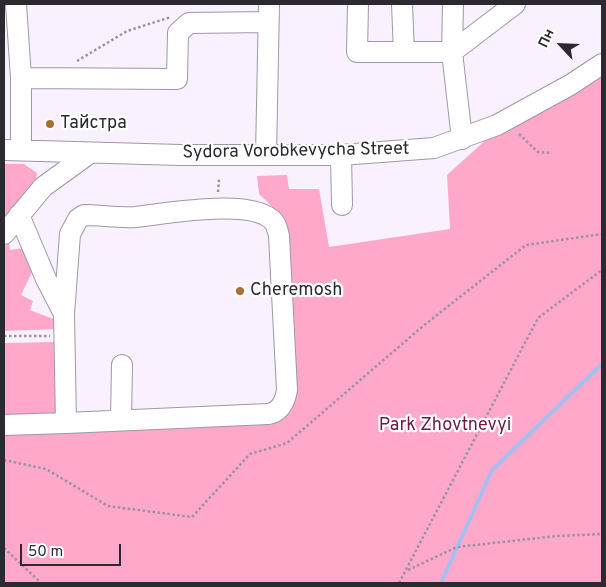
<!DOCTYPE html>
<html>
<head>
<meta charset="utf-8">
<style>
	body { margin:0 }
	#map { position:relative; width:606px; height:587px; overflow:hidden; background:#f9f2fe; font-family:Overpass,sans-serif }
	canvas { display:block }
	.frame { position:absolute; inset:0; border:5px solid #2c2930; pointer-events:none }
	.north { position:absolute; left:536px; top:20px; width:50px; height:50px; -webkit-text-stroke:4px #fff; paint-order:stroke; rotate:295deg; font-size:14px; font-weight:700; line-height:20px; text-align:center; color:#2c2930 }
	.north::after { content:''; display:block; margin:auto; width:18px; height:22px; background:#2c2930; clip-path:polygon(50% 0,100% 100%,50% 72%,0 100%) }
	.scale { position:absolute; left:20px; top:544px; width:101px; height:22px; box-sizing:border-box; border:2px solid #2c2930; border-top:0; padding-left:6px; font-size:15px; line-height:18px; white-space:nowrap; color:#2c2930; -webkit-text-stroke:4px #fff; paint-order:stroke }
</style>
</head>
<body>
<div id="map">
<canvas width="606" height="587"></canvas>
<div class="frame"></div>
<div class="north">Пн</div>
<div class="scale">50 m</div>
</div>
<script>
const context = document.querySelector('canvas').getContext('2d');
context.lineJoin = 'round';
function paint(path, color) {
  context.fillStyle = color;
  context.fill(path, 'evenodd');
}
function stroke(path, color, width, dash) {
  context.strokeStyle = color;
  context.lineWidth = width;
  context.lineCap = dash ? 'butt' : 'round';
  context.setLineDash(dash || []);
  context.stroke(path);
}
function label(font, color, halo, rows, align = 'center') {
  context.font = font + ' Overpass,sans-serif';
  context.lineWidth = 4.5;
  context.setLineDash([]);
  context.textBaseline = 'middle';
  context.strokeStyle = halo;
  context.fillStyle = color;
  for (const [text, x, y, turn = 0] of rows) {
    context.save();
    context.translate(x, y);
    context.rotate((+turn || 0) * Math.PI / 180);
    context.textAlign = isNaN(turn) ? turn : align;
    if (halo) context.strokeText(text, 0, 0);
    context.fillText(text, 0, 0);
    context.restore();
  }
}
paint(new Path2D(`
	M 602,67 L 602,583 L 4,583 L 4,423 L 276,418 L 291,339 L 284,218 L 259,194 L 257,176 L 287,175 L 289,189 L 319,189 L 329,247 L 450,229 L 447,175 L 499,128 Z
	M 4,164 L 24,164 L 37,173 L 35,185 L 4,223 Z
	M 9,242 L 10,250 L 24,248 L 32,272 L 21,295 L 33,301 L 30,310 L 56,320 L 56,329 L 4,331 L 4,247 Z
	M 55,342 L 57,416 L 4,418 L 4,343 Z`), '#ffa8ca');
stroke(new Path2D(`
	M 441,583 L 492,470 L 602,364`), '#a6bff1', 4);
const minor = new Path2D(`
	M 16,4 L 21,78 L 21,149
	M 358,4 L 357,52 L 452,52 L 515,4
	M 402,4 L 404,52
	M 453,4 L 452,52 L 462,139
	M 21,78 L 177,79 L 178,33 L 189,23 L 268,22
	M 4,150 L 180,155 L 341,155 L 434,148 L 497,125 L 570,85 L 602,64
	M 266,155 L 269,4
	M 341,155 L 342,205
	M 4,234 L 43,187 L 90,153
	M 64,314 L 70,234 L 78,219 L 84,215 C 101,215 118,218 135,217 C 165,214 254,197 274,222 C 277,226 278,232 279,236 L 287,390 C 285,401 281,412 268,414 L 66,423
	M 121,420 L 122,365
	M 4,425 L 66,423 L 64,314 L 46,279 L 19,215`);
stroke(minor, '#9f96a7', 22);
stroke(new Path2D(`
	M 77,61 L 127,31 L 171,17
	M 519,134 L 538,152 L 552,153
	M 218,192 L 219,179
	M 4,336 L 50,336
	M 4,460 L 46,469 L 108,506 L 192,517 L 250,454 L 287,443 L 423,326 L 526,245 L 602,234
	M 4,548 L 41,583
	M 408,570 L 457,547 L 557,536 L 602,534
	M 399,583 L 538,318 L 602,270`), '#99939d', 2.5, [2.5, 2.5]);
stroke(minor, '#fff', 20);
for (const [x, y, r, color] of [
	[50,124,5,"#aa6e31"],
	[240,291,5,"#aa6e31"]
]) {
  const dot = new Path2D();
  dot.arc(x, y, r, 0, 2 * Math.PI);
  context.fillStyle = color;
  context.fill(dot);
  stroke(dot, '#fff', 2);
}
label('18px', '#2c2930', '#fff', [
	["Тайстра",60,124],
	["Cheremosh",250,291]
], 'left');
label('18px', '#2c2930', '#fff', [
	["Sydora Vorobkevycha Street",296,152,-1]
]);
label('18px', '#6f1843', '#fff', [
	["Park Zhovtnevyi",445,426]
]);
</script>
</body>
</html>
